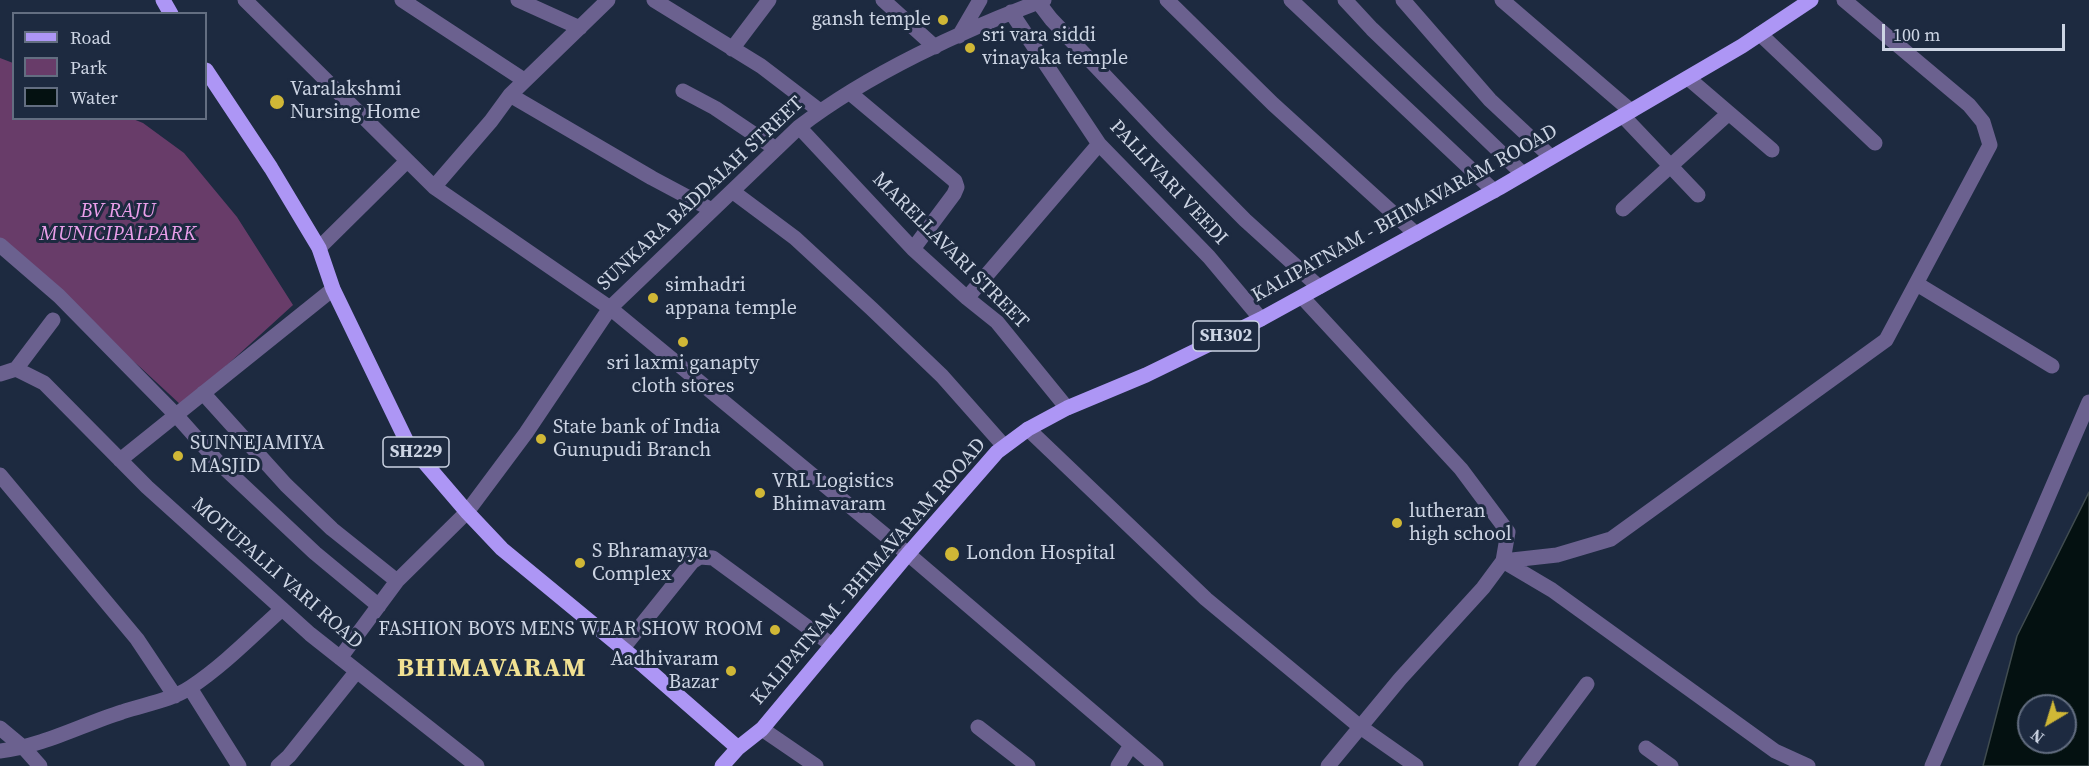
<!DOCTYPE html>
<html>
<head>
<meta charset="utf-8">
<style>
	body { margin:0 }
	#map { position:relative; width:2089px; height:766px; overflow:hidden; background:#1d2a40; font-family:"Source Serif 4",serif }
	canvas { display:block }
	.legend { position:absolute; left:12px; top:12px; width:195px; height:108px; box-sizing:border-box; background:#1d2a40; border:2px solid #636e81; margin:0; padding:8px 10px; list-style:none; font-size:18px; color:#ccd4e3 }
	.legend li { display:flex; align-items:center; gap:12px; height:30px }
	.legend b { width:30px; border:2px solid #636e81 }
	.north { position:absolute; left:2017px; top:694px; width:60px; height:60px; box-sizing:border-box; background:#1d2a40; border:2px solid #636e81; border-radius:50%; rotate:218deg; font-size:16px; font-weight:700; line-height:24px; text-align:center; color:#ccd4e3 }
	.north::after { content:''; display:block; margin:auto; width:21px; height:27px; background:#d0b736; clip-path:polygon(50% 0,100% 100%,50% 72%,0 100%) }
	.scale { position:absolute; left:1882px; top:24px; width:183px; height:27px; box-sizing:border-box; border:3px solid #ccd4e3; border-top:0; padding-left:8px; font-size:18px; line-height:21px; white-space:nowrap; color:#ccd4e3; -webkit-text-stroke:4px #1d2a40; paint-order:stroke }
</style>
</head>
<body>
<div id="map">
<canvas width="2089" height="766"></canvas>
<ul class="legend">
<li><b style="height:8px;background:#ad96f5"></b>Road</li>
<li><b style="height:16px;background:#683c69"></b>Park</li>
<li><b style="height:16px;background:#041111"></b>Water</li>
</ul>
<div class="north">N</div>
<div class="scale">100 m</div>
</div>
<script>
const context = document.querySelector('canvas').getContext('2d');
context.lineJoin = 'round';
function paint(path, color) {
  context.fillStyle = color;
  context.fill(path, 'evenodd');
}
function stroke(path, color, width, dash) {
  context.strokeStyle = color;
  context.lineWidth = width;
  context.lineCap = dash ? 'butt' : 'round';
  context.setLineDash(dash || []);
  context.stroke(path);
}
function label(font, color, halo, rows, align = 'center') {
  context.font = font + ' "Source Serif 4",serif';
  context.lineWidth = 6;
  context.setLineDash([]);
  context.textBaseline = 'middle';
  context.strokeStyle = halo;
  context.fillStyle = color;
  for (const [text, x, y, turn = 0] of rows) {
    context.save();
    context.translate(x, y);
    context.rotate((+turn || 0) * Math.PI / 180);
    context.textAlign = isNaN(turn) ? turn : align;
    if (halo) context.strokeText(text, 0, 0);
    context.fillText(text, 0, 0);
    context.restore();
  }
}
paint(new Path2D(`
	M 0,58 L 13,63 L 14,118 L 133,119 L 143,123 L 184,153 L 237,217 L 293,305 L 182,406 L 140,367 L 0,249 Z`), '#683c69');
const water = new Path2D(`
	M 2089,492 L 2089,766 L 1983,766 L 2017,636 ZM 2029,706 L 2065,706 L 2065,742 L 2029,742 Z`);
paint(water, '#041111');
stroke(water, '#404c50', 1.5);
stroke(new Path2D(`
	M 245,0 L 434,187 L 610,308 L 908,554 L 1156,766
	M 402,0 L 524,80
	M 518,0 L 580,28
	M 654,0 L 761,66 L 820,111
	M 883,0 L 935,47
	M 1167,0 L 1273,104 L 1416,234
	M 1291,0 L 1494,191
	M 1345,0 L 1372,29 L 1523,174
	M 1403,0 L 1490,100 L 1551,157
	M 1502,0 L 1631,111
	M 1038,2 L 1051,19 L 1161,135 L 1245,220 L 1319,287
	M 1011,12 L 1099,144 L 1209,257 L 1261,319
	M 1760,34 L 1875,143
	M 959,36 L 980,0
	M 732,49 L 769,0
	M 1688,78 L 1772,150
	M 683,91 L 715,108 L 776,149
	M 850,93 L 955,181 L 957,187 L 954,194 L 913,249
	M 510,95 L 652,178 L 712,210
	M 1623,116 L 1698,195
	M 799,127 L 913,249 L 967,298 L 997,322 L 1067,408
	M 434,187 L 491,121 L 510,95 L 608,0
	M 732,191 L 795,238 L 872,309 L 942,376 L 1004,446
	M 1623,209 L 1729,113
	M 0,245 L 59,296 L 176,415 L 217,461 L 315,553 L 379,606
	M 319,248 L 406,162
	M 1917,284 L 2052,366
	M 1302,297 L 1461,469 L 1508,532 L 1503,561 L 1557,555 L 1611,539 L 1886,340 L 1990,145 L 1983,122 L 1969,105 L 1844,0
	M 967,298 L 1099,144
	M 16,369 L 53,320
	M 0,374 L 16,369 L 44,383 L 147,487 L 310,634 L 477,766
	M 203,393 L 286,485 L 332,529 L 397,581
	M 1028,429 L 1206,599 L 1359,726 L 1416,766
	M 120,460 L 333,289
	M 0,475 L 137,639 L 175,696
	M 623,648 L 692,562 L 700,557 L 713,558 L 832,645
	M 340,658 L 397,581 L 467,512 L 526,433 L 610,308 L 799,127 C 868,74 963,30 1044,0
	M 190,688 L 239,766
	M 978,727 L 1028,766
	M 0,728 L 24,748 L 40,766
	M 762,729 L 816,766
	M 1646,748 L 1671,766
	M 0,751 C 43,746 81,725 122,712 C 145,704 170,701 191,687 C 224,665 252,636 281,610
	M 278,766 L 289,756 L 357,671
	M 1118,766 L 1131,745
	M 1328,766 L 1400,679 L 1483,588 L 1503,561 L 1552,590 L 1775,751 L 1808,766
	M 1526,766 L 1587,684
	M 1932,766 L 2089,402`), '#6b618f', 15);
stroke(new Path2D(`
	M 163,0 L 171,14
	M 206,70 L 271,168 L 319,248 L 333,289 L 407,442 L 467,512 L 502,549 L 644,666 L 738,748
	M 722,766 L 738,748 L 762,729 L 908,554 L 997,452 L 1028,429 L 1067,408 L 1146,375 L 1261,319 L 1499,188 L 1742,46 L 1811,0`), '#ad96f5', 15);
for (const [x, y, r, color] of [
	[943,20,6,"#d0b736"],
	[970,48,6,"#d0b736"],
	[277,102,8,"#d0b736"],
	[653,298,6,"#d0b736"],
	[683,342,6,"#d0b736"],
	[541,439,6,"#d0b736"],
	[178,456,6,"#d0b736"],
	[760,493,6,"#d0b736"],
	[1397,523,6,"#d0b736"],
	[952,554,8,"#d0b736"],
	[580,563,6,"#d0b736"],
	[775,630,6,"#d0b736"],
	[731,671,6,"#d0b736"]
]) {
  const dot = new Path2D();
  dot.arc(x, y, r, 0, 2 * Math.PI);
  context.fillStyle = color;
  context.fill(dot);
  stroke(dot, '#1d2a40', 2);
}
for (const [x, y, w] of [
	[1226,336,66],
	[416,452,66]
]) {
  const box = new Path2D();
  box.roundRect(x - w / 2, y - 15, w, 30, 4.5);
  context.fillStyle = '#1d2a40';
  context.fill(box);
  stroke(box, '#ccd4e3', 1.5);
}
label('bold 18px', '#ccd4e3', null, [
	["SH302",1226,336],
	["SH229",416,452]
]);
label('20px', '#ccd4e3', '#1d2a40', [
	["gansh temple",931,20,"right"],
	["sri vara siddi",982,36],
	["vinayaka temple",982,59],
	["Varalakshmi",290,90],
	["Nursing Home",290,113],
	["simhadri",665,286],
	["appana temple",665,309],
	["sri laxmi ganapty",683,364,"center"],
	["cloth stores",683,387,"center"],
	["State bank of India",553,428],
	["Gunupudi Branch",553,451],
	["SUNNEJAMIYA",190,444],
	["MASJID",190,467],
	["VRL Logistics",772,482],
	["Bhimavaram",772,505],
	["lutheran",1409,512],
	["high school",1409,535],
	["S Bhramayya",592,552],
	["Complex",592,575],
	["London Hospital",966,554],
	["FASHION BOYS MENS WEAR SHOW ROOM",763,630,"right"],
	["Aadhivaram",719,660,"right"],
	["Bazar",719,683,"right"]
], 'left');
label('20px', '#ccd4e3', '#1d2a40', [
	["PALLIVARI VEEDI",1168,183,47],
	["SUNKARA BADDAIAH STREET",701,194,-43],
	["KALIPATNAM - BHIMAVARAM ROOAD",1405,214,-29],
	["MARELLAVARI STREET",950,251,45],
	["KALIPATNAM - BHIMAVARAM ROOAD",869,572,-49],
	["MOTUPALLI VARI ROAD",277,574,41]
]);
label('italic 20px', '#ea9fea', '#1d2a40', [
	["BV RAJU",118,212],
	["MUNICIPALPARK",118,235]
]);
context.letterSpacing = '1.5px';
label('bold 26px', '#f1e192', '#1d2a40', [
	["BHIMAVARAM",492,669]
]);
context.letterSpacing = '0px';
</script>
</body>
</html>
